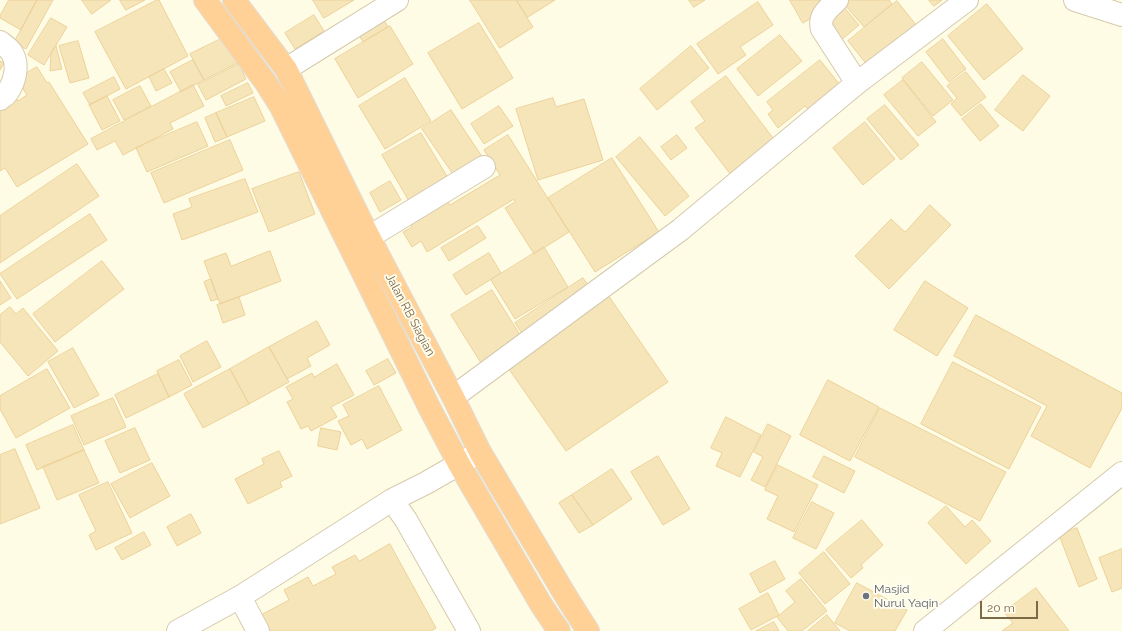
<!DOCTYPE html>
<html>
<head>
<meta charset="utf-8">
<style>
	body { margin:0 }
	#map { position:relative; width:1122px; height:631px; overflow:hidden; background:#fffce6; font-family:Raleway,sans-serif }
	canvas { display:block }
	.scale { position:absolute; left:980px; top:601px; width:58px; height:18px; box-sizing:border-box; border:2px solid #7b6947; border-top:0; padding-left:5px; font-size:12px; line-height:14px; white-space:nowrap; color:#7b6947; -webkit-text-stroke:3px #fffdee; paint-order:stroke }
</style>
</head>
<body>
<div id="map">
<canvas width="1122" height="631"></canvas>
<div class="scale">20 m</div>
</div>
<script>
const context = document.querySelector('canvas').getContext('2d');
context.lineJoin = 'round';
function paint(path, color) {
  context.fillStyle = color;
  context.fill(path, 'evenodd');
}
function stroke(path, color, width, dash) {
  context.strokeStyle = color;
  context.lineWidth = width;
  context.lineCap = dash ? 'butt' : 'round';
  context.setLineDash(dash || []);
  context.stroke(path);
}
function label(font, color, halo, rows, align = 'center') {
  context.font = font + ' Raleway,sans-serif';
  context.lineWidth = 4;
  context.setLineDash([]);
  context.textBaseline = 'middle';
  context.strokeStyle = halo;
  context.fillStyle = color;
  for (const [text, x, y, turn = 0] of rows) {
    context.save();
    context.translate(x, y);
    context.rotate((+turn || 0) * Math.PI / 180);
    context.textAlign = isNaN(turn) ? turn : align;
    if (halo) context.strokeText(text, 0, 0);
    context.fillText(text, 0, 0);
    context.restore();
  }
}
const building = new Path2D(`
	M 9,0 L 37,0 L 21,30 L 0,18 L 0,16 Z
	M 37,0 L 53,0 L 26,49 L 14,43 Z
	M 82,0 L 111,0 L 92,14 Z
	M 120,0 L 145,0 L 126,10 Z
	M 157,0 L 159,0 L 188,56 L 126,89 L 95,32 Z
	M 313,0 L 354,0 L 324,18 Z
	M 470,0 L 516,0 L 533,27 L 500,48 Z
	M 517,0 L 555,0 L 528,17 Z
	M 689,0 L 705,0 L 694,7 Z
	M 790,0 L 820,0 L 825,10 L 803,23 Z
	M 850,0 L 889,0 L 892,4 L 864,27 L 844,4 Z
	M 929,0 L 942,0 L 934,6 Z
	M 897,1 L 917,26 L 868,66 L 848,41 Z
	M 758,2 L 773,25 L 740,47 L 746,55 L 718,74 L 697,44 Z
	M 987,4 L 1023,49 L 984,80 L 948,36 Z
	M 843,6 L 859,25 L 838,43 L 822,23 Z
	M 314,15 L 324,31 L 295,49 L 285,33 Z
	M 381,15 L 388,27 L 363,42 L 356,30 Z
	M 51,18 L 67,27 L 44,65 L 28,55 Z
	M 479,23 L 513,78 L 462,109 L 428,53 Z
	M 390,26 L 413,64 L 358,98 L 335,59 Z
	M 780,35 L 802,61 L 758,96 L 737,69 Z
	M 223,38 L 237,63 L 204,80 L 190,54 Z
	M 943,39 L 966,69 L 949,82 L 926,52 Z
	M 78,41 L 89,78 L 70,83 L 59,46 Z
	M 56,46 L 62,69 L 50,71 L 51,53 Z
	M 691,46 L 709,68 L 657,110 L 640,89 Z
	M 193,60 L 204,80 L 181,92 L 170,72 Z
	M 820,60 L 844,90 L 813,115 L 805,106 L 778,128 L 768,114 L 773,110 L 767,102 Z
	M 0,61 L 4,63 L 0,70 Z
	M 922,62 L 953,100 L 933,116 L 902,78 Z
	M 239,64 L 246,79 L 206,100 L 198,85 Z
	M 37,67 L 47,83 L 49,82 L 88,144 L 17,187 L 5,168 L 0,171 L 0,104 L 14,96 L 18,101 L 27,95 L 17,79 Z
	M 164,69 L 172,83 L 156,91 L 149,77 Z
	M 966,72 L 986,97 L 961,116 L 951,104 L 957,98 L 947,86 Z
	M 1023,75 L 1050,96 L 1023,131 L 995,110 Z
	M 726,76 L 776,142 L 731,175 L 695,128 L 705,121 L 691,102 Z
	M 114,77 L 120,89 L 90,105 L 83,93 Z
	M 405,78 L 431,121 L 385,149 L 359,106 Z
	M 903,80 L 936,122 L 918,136 L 884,95 Z
	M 248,83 L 253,93 L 226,106 L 221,96 Z
	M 193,85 L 204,106 L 170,123 L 173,129 L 123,155 L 115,141 L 97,150 L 91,139 Z
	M 140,86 L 151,106 L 124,120 L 113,100 Z
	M 107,96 L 120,121 L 102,130 L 89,105 Z
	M 254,97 L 265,121 L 227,137 L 216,113 Z
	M 553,98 L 556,107 L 584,99 L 603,160 L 538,180 L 516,109 Z
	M 981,104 L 999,126 L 980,141 L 962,119 Z
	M 885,105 L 919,145 L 901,160 L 867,119 Z
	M 499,106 L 513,126 L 484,144 L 471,124 Z
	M 451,110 L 485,161 L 457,180 L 422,129 Z
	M 216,113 L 227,137 L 215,142 L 205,118 Z
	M 197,122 L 208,146 L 147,172 L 136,148 Z
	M 865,122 L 895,159 L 863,185 L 833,148 Z
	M 421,133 L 448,178 L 409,201 L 382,155 Z
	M 508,135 L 569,232 L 534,254 L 505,208 L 515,202 L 514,199 L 427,252 L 421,241 L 412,247 L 403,232 L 412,227 L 407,219 L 444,196 L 450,205 L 500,175 L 484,150 Z
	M 677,135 L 687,148 L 671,160 L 661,147 Z
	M 640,137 L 689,196 L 665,216 L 616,157 Z
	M 230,140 L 243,170 L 164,203 L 151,173 Z
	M 612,158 L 659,232 L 595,272 L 548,198 Z
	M 77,164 L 99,196 L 0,263 L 0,216 Z
	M 299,172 L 315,214 L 269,232 L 252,189 Z
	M 245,179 L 258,212 L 182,240 L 173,214 L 192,207 L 189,199 Z
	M 390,181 L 401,200 L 380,212 L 370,193 Z
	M 930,205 L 951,225 L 889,289 L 855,256 L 891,219 L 905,232 Z
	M 90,214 L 107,240 L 17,299 L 0,274 Z
	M 478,226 L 486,238 L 449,261 L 441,248 Z
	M 544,247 L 568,287 L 515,319 L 491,280 Z
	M 270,251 L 281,281 L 220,304 L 204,261 L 226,253 L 231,266 Z
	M 489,253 L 501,273 L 466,295 L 453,275 Z
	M 102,261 L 124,289 L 55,342 L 33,314 Z
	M 583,278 L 593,292 L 525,338 L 515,323 Z
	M 211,279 L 218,299 L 211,301 L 204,282 Z
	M 0,281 L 11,298 L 0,305 Z
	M 925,281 L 968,308 L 937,356 L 894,330 Z
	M 492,290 L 522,338 L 481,363 L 451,315 Z
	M 606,292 L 668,382 L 566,451 L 504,362 Z
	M 239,297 L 245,315 L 223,323 L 217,305 Z
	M 10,307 L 16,314 L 23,308 L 58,351 L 28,376 L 0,342 L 0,315 Z
	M 976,315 L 1122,393 L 1122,408 L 1090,468 L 1031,436 L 1047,406 L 954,356 Z
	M 317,321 L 330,345 L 307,358 L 311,366 L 287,379 L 269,347 Z
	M 207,341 L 221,367 L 193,382 L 180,356 Z
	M 269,347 L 289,382 L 249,404 L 230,369 Z
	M 73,348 L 99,395 L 74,408 L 48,362 Z
	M 388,359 L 396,373 L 374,385 L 366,371 Z
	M 179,360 L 192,385 L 169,397 L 157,371 Z
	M 953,362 L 1041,407 L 1009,469 L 921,424 Z
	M 337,364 L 354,395 L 331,407 L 337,417 L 311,431 L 308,426 L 301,429 L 287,402 L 293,399 L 286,387 L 312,373 L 314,377 Z
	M 47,369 L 70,408 L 16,438 L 0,409 L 0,396 Z
	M 230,369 L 249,404 L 203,428 L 184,394 Z
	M 158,374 L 169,397 L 126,418 L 115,395 Z
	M 828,380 L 879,407 L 850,461 L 800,435 Z
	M 379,386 L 402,430 L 367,449 L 362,439 L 351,445 L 338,421 L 349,416 L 343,405 Z
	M 113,398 L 126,427 L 84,445 L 71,416 Z
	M 880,408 L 1006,472 L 980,521 L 855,457 Z
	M 726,417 L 761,435 L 740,477 L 716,466 L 722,453 L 711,448 Z
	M 768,424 L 791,436 L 765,487 L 751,480 L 763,457 L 754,452 Z
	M 73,425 L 84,450 L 37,470 L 26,445 Z
	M 135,428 L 150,460 L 120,473 L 105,441 Z
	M 321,428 L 341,432 L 337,450 L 318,446 Z
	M 15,449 L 40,508 L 0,524 L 0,455 Z
	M 84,450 L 99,483 L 57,500 L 43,467 Z
	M 279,451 L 292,476 L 280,482 L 282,487 L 248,504 L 235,479 L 264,464 L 262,459 Z
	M 658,456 L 690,509 L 663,525 L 631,472 Z
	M 824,456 L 855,471 L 844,493 L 813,477 Z
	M 152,463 L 170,496 L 130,518 L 111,484 Z
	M 778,465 L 818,485 L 794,532 L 767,519 L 778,496 L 765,490 Z
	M 612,469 L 632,499 L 593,525 L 572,495 Z
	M 108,482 L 132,533 L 96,550 L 89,535 L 96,531 L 79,495 Z
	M 572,495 L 593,525 L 579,533 L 559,503 Z
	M 812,502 L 834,513 L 816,549 L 793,538 Z
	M 946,506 L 965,527 L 972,520 L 991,541 L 966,564 L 928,523 Z
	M 191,514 L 201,533 L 177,546 L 167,527 Z
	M 862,520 L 883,545 L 861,565 L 863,568 L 851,578 L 826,550 Z
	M 1077,528 L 1097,579 L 1079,587 L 1059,535 Z
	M 144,532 L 151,545 L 122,560 L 115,548 Z
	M 390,544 L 436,628 L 431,631 L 270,631 L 261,615 L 289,600 L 284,590 L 308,577 L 313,586 L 336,574 L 332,567 L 355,555 L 359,561 Z
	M 1122,549 L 1122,588 L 1112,592 L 1099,558 Z
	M 824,552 L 850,584 L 825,604 L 799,573 Z
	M 775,561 L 785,579 L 760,593 L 750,574 Z
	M 801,579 L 827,611 L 802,631 L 788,631 L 777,617 L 795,602 L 786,591 Z
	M 857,583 L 907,610 L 895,631 L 850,631 L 835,623 Z
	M 1036,588 L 1069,631 L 1002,631 L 1013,623 L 1004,612 Z
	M 768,593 L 779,615 L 751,630 L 739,609 Z
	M 827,615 L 840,631 L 808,631 Z
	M 774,622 L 779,631 L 756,631 Z`);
paint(building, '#f7e5ba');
stroke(building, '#ecd199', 1);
const minor = new Path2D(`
	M 837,0 C 829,8 818,16 822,29 L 857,83
	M 1075,0 L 1122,15
	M 0,42 C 4,45 9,48 12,53 C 19,65 15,82 7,93 C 6,95 2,97 0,99
	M 286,69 L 397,0
	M 369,237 L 484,167
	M 453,397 L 680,230 L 857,83 L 967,0
	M 392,500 L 406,520 L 469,631
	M 240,597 L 258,631
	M 178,631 L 240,597 L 392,500 L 426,483 L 480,452
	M 925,631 L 1122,473`);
const highway = new Path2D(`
	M 205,0 L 266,83 L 281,107 L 429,407 L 459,464 L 542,606 L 559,631
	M 234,0 L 286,69 L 369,237 L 453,397 L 480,452 L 567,598 L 588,631`);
stroke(minor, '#d5caad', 24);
stroke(highway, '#e2ded7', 24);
stroke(minor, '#fff', 22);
stroke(highway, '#ffd196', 22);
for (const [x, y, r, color] of [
	[866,596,4,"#6b7280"]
]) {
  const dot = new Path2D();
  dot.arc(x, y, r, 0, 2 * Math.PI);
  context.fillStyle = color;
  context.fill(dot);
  stroke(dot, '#fffdee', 1.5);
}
label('12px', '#7b6947', '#fffdee', [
	["Jalan RB Siagian",410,315,62]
]);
label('12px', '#5b616d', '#fffdee', [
	["Masjid",874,589],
	["Nurul Yaqin",874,603]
], 'left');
</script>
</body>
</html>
